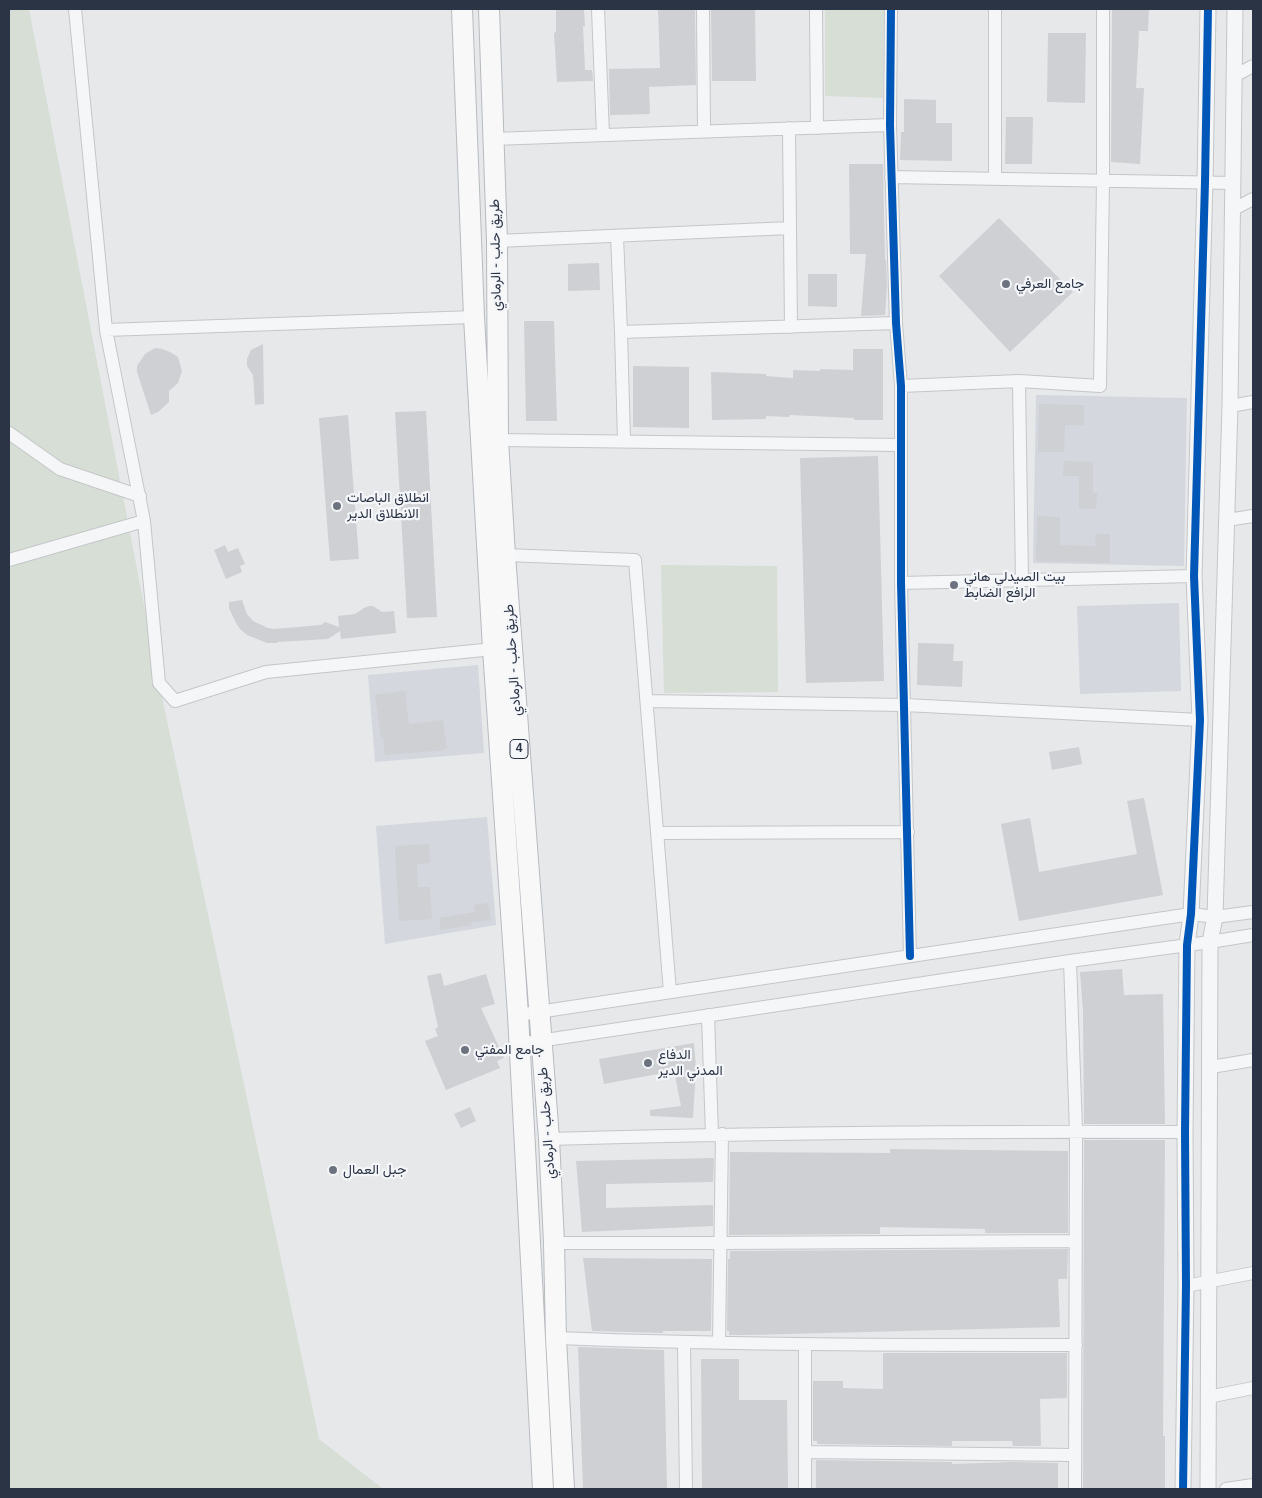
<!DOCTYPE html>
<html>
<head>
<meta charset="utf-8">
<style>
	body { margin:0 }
	#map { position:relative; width:1262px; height:1498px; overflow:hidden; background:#e6e8ea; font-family:Arial,sans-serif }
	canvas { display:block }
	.frame { position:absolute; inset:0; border:10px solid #2b3445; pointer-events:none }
</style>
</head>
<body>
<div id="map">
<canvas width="1262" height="1498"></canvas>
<div class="frame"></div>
</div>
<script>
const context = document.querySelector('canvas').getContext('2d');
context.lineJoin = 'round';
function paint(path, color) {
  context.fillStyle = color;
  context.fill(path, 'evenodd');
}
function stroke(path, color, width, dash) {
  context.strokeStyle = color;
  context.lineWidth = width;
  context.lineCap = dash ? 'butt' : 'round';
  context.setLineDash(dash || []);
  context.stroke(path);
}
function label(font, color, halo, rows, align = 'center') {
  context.font = font + ' Arial,Vazirmatn,sans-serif';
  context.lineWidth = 4.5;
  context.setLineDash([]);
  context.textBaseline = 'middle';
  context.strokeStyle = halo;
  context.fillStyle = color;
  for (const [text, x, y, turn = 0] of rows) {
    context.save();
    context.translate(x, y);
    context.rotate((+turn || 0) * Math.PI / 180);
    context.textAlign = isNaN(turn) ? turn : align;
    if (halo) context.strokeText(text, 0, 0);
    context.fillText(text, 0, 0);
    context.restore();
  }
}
paint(new Path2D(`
	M 1036,395 L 1187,398 L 1184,566 L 1033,563 Z
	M 1179,603 L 1181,691 L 1080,694 L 1077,606 Z
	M 478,665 L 484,753 L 375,762 L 368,675 Z
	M 487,817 L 496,925 L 385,944 L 376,826 Z`), '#d4d7dd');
paint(new Path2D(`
	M 9,9 L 29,9 L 159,683 L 319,1439 L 383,1489 L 9,1489 Z
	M 825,9 L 884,9 L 883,98 L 825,96 Z
	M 661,565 L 777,566 L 778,692 L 664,693 Z`), '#d6ded6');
paint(new Path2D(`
	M 556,9 L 584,9 L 585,26 L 583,26 L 585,70 L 592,70 L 593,81 L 557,82 L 554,33 L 556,32 Z
	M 658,9 L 695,9 L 696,85 L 649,87 L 650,114 L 610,115 L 609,69 L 660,68 Z
	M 711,9 L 755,9 L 756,81 L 712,81 Z
	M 1112,9 L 1149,9 L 1148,31 L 1139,31 L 1136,88 L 1144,88 L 1140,164 L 1111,162 Z
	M 1048,33 L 1086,33 L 1085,103 L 1047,102 Z
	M 904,99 L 936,100 L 936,123 L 952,123 L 952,161 L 900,160 L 901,132 L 904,132 Z
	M 1006,117 L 1033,117 L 1032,164 L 1005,164 Z
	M 849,164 L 883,164 L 885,260 L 886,260 L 887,286 L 885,315 L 861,316 L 866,254 L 850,254 Z
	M 999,218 L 1073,292 L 1010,352 L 939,276 Z
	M 599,263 L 600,290 L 568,291 L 568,264 Z
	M 808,274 L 837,274 L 837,307 L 808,306 Z
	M 524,321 L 554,321 L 557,421 L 526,421 Z
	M 263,344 L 264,404 L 255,405 L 253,375 L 247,366 L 247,359 L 251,350 Z
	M 155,348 L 162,349 L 170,352 L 178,357 L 182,371 L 178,383 L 169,391 L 169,402 L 158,412 L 151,415 L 137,372 L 137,366 L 145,354 Z
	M 853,349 L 883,349 L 883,420 L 854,420 L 854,418 L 790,415 L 789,417 L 766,416 L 766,419 L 712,420 L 711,372 L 766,374 L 766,376 L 793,378 L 793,370 L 820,371 L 820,369 L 853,370 Z
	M 633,366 L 689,367 L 689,428 L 633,427 Z
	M 1039,404 L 1084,405 L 1084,425 L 1065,425 L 1064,452 L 1038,452 Z
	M 426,411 L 437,617 L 407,618 L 395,412 Z
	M 348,415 L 359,559 L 330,561 L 319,418 Z
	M 878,456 L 884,681 L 806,683 L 800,458 Z
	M 1064,461 L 1093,462 L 1093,493 L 1097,493 L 1096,509 L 1079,508 L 1079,476 L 1063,476 Z
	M 1037,516 L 1060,517 L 1060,545 L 1095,546 L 1096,534 L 1110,534 L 1110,563 L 1036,561 Z
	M 225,545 L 228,552 L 238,548 L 245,564 L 240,566 L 242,572 L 226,579 L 214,550 Z
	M 242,600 L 247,614 L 253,621 L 268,628 L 274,629 L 321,625 L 325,622 L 339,627 L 338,616 L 355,614 L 364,608 L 369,606 L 373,606 L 382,612 L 394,611 L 396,633 L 341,639 L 340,631 L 328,639 L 277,642 L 277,643 L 267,643 L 247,635 L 240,629 L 235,621 L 229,608 L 229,602 Z
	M 918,643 L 954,644 L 953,661 L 963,661 L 962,687 L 917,685 Z
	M 405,691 L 409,724 L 443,720 L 447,748 L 445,749 L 445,750 L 385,755 L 383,738 L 381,738 L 375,695 Z
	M 1079,747 L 1082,764 L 1052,770 L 1049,752 Z
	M 1144,798 L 1163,895 L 1019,921 L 1001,824 L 1030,818 L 1039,872 L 1137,854 L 1127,801 Z
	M 429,844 L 430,863 L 417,864 L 418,887 L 430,887 L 432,919 L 399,921 L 395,846 Z
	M 488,903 L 491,920 L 471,922 L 472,925 L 441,930 L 439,918 L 475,912 L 474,905 Z
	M 1122,969 L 1124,995 L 1163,994 L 1165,1124 L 1084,1124 L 1083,1012 L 1080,972 Z
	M 441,973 L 444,986 L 486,974 L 495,1004 L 481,1008 L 504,1058 L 497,1061 L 500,1068 L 446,1090 L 425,1041 L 438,1036 L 435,1029 L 438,1027 L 427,976 Z
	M 694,1043 L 696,1069 L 693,1118 L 650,1116 L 650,1110 L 681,1106 L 674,1071 L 604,1084 L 599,1059 Z
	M 470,1107 L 476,1121 L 461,1128 L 454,1114 Z
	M 1084,1140 L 1165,1140 L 1163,1436 L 1165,1436 L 1165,1489 L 1083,1489 Z
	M 890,1149 L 1068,1151 L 1068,1233 L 985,1233 L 985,1229 L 880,1227 L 880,1234 L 729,1235 L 730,1152 L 890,1153 Z
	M 714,1158 L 713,1182 L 606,1184 L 606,1208 L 713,1205 L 713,1226 L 582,1232 L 576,1161 Z
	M 1068,1249 L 1067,1279 L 1058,1279 L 1060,1327 L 749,1335 L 729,1335 L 729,1331 L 727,1331 L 728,1259 L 730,1259 L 730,1251 Z
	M 583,1258 L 712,1259 L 711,1331 L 663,1331 L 663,1333 L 592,1331 Z
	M 578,1347 L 664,1350 L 667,1489 L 583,1489 Z
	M 883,1353 L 1067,1353 L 1067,1398 L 1040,1399 L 1041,1446 L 1013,1446 L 1012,1441 L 952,1441 L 952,1446 L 817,1444 L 817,1441 L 813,1441 L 813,1381 L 843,1381 L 843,1388 L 883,1389 Z
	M 701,1359 L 739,1359 L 739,1400 L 787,1400 L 788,1489 L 702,1489 Z
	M 816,1460 L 952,1462 L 952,1464 L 1013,1462 L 1058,1463 L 1058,1489 L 816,1489 Z`), '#ced0d3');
const minor = new Path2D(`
	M 598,9 L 603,135
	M 703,9 L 704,131
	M 816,9 L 817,128
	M 891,9 L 890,125 L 896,323 L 901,386 L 901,583 L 910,956
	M 1234,76 L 1253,66
	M 789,128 L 791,327
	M 493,139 L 890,125
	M 891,177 L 1233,183
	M 995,178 L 995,9
	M 1232,210 L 1253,199
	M 617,236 L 621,332
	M 497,241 L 790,228
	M 106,330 L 474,317
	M 1019,381 L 1022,580
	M 901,386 L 1019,381 L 1100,386 L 1103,180 L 1103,9
	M 1230,406 L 1253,402
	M 9,433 L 60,469 L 140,496
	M 498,440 L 901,445
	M 624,441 L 621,332 L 896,323
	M 1227,520 L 1253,516
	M 144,521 L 159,683 L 175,701 L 266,672 L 493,649
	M 505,555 L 635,560 L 670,992
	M 9,560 L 144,521 L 106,330 L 75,9
	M 901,583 L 1194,576
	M 647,701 L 905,705 L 1200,720
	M 658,833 L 908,832
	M 1070,961 L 1076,1131 L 1075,1489
	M 518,1015 L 1191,914 L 1215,917 L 1253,912
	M 708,1015 L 712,1135
	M 519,1044 L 1070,961 L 1210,942 L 1253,935
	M 1211,1067 L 1253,1060
	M 549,1139 C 761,1133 973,1131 1185,1132
	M 554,1243 L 720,1243 L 1076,1241
	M 1186,1286 L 1253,1273
	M 556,1338 C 729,1345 902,1345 1076,1345
	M 719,1342 L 722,1134
	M 684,1343 L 686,1489
	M 1208,1397 L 1253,1388
	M 805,1452 L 1075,1455
	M 805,1489 L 805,1345
	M 1226,1489 L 1253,1485`);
const tertiary = new Path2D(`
	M 1183,1489 L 1186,1286 L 1185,1132 L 1187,945 L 1191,914 L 1200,720 L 1194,576 L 1205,182 L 1208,9
	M 1208,1489 L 1210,942 L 1215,917 L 1230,406 L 1235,9`);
const trunk = new Path2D(`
	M 462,9 L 474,317 L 493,649 L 518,1015 L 543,1489
	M 489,9 L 497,241 L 498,440 L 505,555 L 549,1139 L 554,1243 L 556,1338 L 564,1489`);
stroke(minor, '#c4c6c8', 14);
stroke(tertiary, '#c4c6c8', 17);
stroke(trunk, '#b8bbbf', 22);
stroke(minor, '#f5f6f7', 12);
stroke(tertiary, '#f5f6f7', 15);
stroke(trunk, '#f8f8f8', 20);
stroke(new Path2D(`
	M 891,9 L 890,125 L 896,323 L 901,386 L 901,583 L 910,956
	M 1183,1489 L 1186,1286 L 1185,1132 L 1187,945 L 1191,914 L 1200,720 L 1194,576 L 1205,182 L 1208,9`), '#0057b8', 8);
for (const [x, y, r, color] of [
	[1006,284,5,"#6c737f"],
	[337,506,5,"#6c737f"],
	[954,585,5,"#6c737f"],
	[465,1050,5,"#6c737f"],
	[648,1063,5,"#6c737f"],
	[333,1170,5,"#6c737f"]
]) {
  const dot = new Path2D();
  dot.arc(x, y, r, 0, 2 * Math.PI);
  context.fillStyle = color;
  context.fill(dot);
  stroke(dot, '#f4f6f9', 2);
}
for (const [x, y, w] of [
	[519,749,18]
]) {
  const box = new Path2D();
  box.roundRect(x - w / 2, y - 9.5, w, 19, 4);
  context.fillStyle = '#f4f6f9';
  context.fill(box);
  stroke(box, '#2b3445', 1);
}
label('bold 12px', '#2b3445', null, [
	["4",519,749]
]);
label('14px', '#2b3445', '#f4f6f9', [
	["طريق حلب - الرمادي",496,255,-91],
	["طريق حلب - الرمادي",513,660,-94],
	["طريق حلب - الرمادي",547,1123,-94]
]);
label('14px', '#2b3445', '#f4f6f9', [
	["جامع العرفي",1016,284],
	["انطلاق الباصات",347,498],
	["الانطلاق الدير",347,514],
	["بيت الصيدلي هاني",964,577],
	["الرافع الضابط",964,593],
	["جامع المفتي",475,1050],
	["الدفاع",658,1055],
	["المدني الدير",658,1071],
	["جبل العمال",343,1170]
], 'left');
</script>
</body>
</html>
